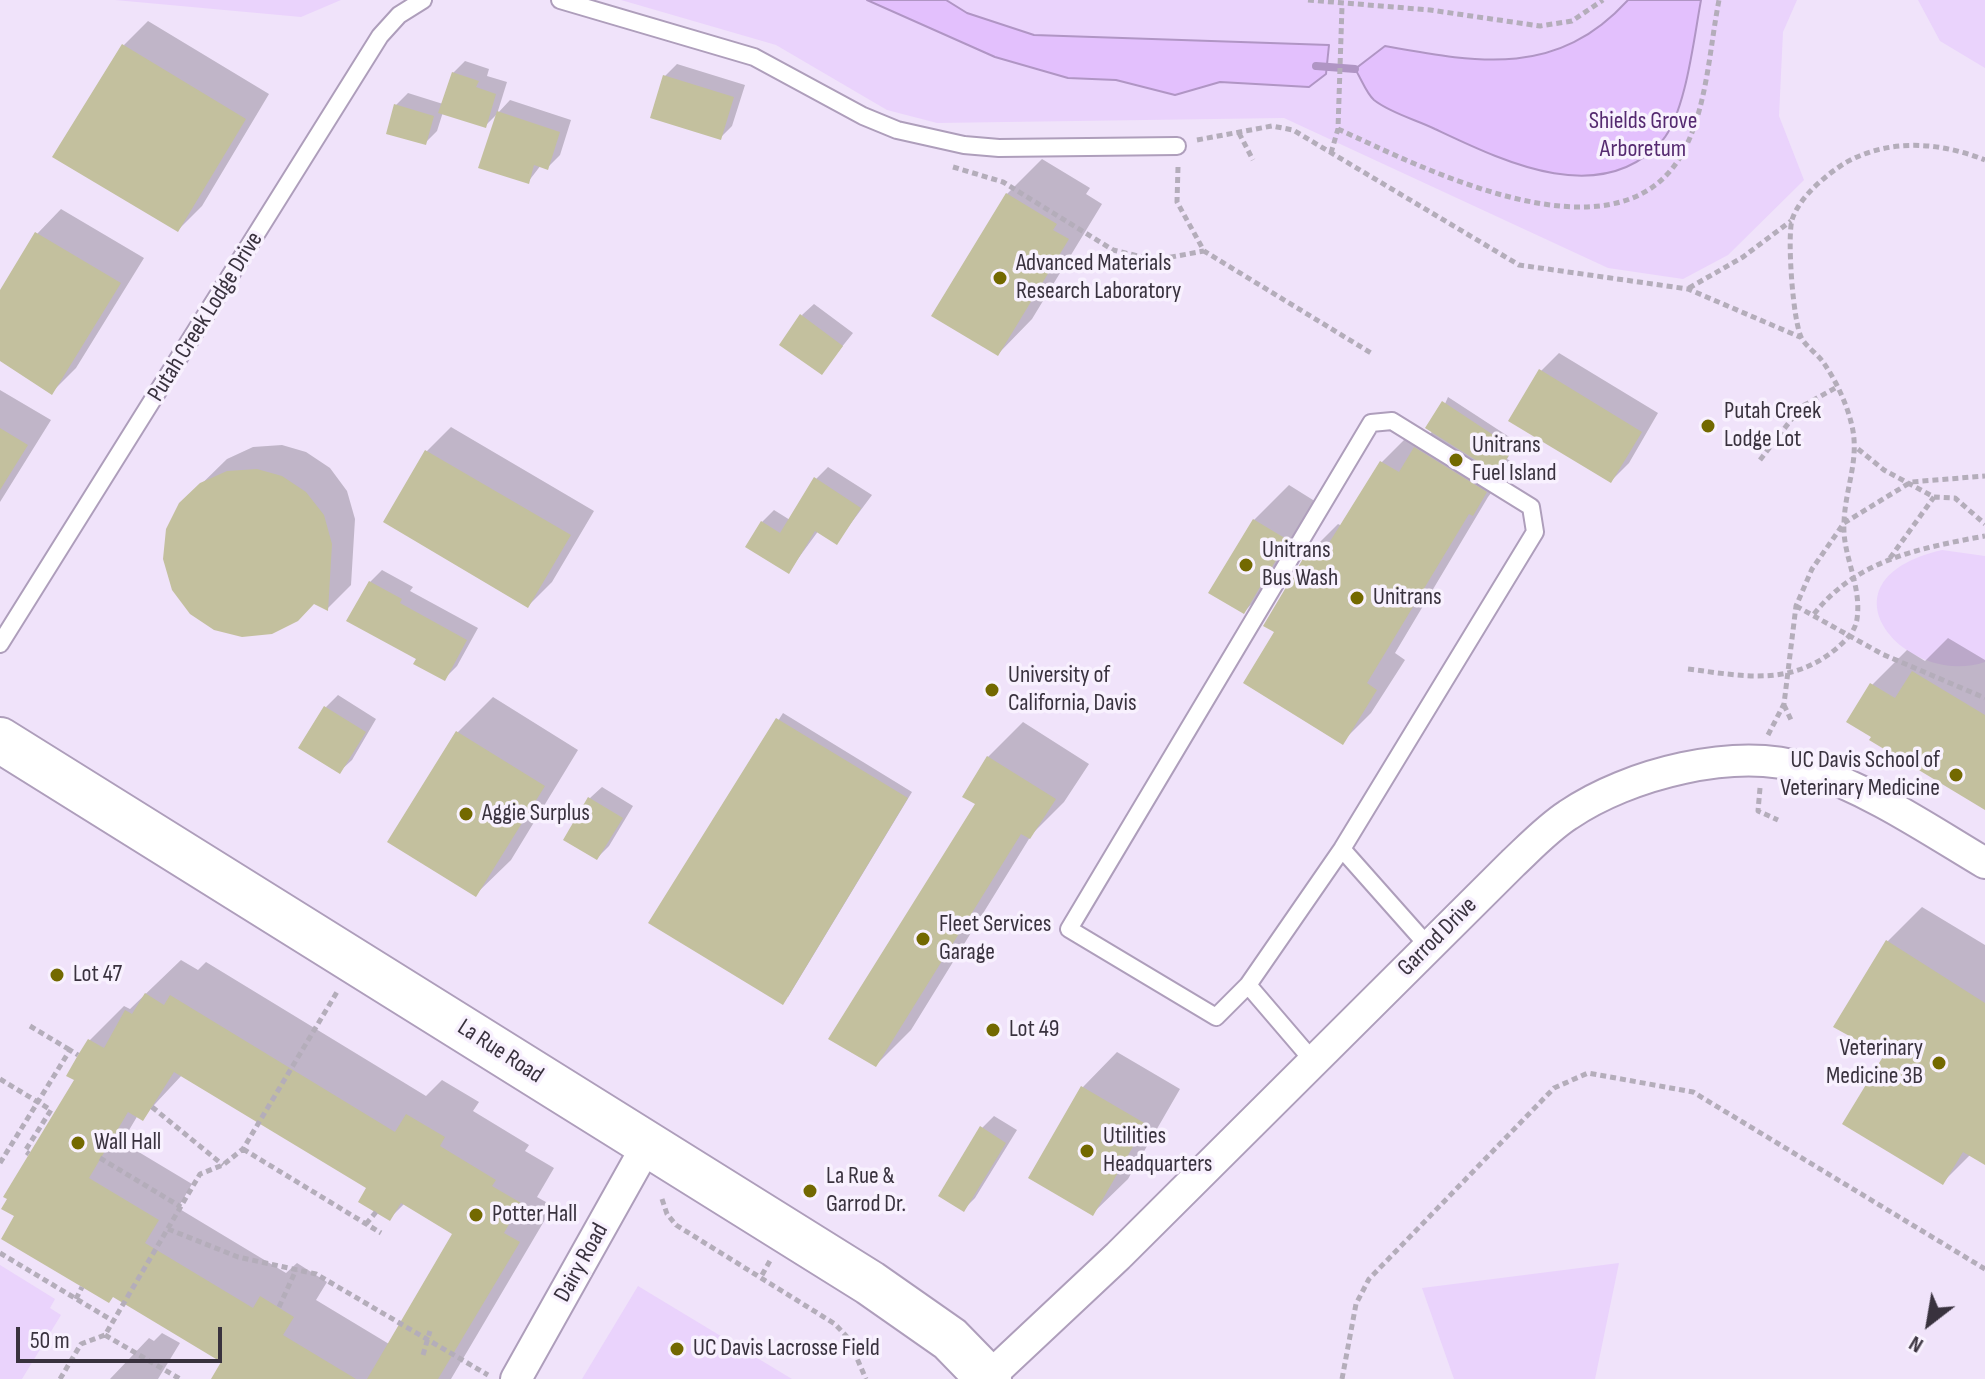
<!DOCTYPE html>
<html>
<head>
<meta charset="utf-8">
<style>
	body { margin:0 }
	#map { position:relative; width:1985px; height:1379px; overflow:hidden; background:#f8f1fe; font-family:"Sofia Sans Condensed",sans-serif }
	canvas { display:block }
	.north { position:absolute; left:1889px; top:1283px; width:80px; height:80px; -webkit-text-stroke:6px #f8f1fe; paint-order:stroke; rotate:211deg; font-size:22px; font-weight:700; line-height:32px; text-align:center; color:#39323e }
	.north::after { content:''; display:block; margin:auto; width:28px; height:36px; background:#39323e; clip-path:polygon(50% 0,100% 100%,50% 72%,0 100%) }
	.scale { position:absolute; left:16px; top:1327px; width:206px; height:36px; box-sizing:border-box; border:4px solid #39323e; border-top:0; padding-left:10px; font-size:24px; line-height:28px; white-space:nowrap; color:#39323e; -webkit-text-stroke:6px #f8f1fe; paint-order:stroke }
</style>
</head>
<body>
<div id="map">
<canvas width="1985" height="1379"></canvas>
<div class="north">N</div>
<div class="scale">50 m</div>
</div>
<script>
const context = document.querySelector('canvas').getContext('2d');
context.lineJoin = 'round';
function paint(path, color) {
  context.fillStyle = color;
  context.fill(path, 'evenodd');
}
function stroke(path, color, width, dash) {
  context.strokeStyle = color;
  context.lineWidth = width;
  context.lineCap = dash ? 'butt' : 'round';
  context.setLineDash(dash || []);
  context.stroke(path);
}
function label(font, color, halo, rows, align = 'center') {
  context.font = font + ' "Sofia Sans Condensed",sans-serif';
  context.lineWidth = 7;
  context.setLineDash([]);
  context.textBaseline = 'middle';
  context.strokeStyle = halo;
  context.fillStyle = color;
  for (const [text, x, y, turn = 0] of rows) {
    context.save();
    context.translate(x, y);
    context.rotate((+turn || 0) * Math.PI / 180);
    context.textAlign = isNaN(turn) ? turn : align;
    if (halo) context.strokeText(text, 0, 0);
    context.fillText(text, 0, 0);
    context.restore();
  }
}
paint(new Path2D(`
	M 0,0 L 1985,0 L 1985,1379 L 0,1379 Z`), '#f0e3fa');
paint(new Path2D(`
	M 115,0 L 341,0 L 301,17 Z
	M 621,0 L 1797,0 L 1783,32 L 1779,116 L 1804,180 L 1728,255 L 1683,279 L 1608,268 L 1284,118 L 937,123 L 887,110 L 776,45 Z
	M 1918,0 L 1985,0 L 1985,68 L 1940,41 Z
	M 1942,550 L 1985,556 L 1985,662 C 1907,689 1810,581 1942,550 Z
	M 1619,1263 L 1595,1379 L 1454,1379 L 1422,1288 Z
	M 0,1265 L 55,1299 L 50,1308 L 61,1315 L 22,1379 L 0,1379 Z
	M 638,1286 L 792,1379 L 582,1379 Z`), '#ead3fc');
const water = new Path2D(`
	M 867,0 L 946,0 L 967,13 L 1034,35 L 1329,45 L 1326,74 L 1309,87 L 1220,82 L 1175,95 L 1116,80 L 1068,78 L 995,57 Z
	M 1628,0 L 1701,0 C 1694,37 1686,113 1662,141 C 1600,210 1501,160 1435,129 C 1417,120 1390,113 1374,100 C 1366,93 1361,78 1355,69 L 1385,46 C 1479,63 1557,78 1628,0 Z`);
paint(water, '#e3c0fd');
stroke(water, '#b095c4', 2);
paint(new Path2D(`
	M 148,21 L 269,94 L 202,206 L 178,230 L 124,45 Z
	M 465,61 L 489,69 L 487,76 L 507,82 L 497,114 L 510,100 L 571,120 L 560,155 L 548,167 L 541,165 L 528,182 L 498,113 L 485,126 L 443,112 L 437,131 L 425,143 L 396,105 L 408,93 L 443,104 L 453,73 Z
	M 677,64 L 745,85 L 732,126 L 720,138 L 665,76 Z
	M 1042,159 L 1090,188 L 1086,194 L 1102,204 L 1032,319 L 998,354 L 1007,194 Z
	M 61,209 L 144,258 L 76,368 L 52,392 L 0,359 L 0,294 L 37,234 Z
	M 814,304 L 853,333 L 821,373 L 802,315 Z
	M 1559,353 L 1658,413 L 1629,463 L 1611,481 L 1541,371 Z
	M 0,390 L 51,420 L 0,502 Z
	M 1448,397 L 1517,442 L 1507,459 L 1514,463 L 1488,497 L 1395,653 L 1405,660 L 1371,713 L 1342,742 L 1277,632 L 1266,625 L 1309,553 L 1338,524 L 1342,526 L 1382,462 L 1411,433 L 1423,440 L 1433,431 Z
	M 451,427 L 594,511 L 552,582 L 528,606 L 385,522 L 427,451 Z
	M 282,445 L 306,452 L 330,468 L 347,491 L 355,519 L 351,585 L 327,609 L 181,504 L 227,459 L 253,447 Z
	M 828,467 L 872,495 L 837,542 L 819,530 L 789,571 L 762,522 L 774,510 L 790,520 L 816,479 Z
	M 1289,485 L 1321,505 L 1278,577 L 1244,612 L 1254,520 Z
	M 382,570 L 413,587 L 410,591 L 478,628 L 457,666 L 445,678 L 418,658 L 370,582 Z
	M 1948,638 L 1985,660 L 1985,808 L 1872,685 L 1907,650 L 1925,661 Z
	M 338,695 L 376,719 L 352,760 L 340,771 L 326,707 Z
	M 493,697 L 578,750 L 511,860 L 476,894 L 390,842 L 458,732 Z
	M 783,713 L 912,792 L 788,997 L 651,922 Z
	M 1023,722 L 1089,764 L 1064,802 L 1032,834 L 911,1030 L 876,1065 L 978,804 L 988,757 Z
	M 602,787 L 633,806 L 609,846 L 597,858 L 590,798 Z
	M 1922,907 L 1985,945 L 1985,1162 L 1971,1154 L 1942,1183 L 1887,1055 L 1887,942 Z
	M 181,960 L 198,970 L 206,962 L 426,1096 L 442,1080 L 479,1102 L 473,1111 L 529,1145 L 525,1151 L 554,1168 L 537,1197 L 553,1206 L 451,1379 L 230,1379 L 224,1362 L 17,1216 L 77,1080 L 90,1040 L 124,1006 L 130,1009 ZM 182,1075 L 369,1187 L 390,1218 L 405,1203 L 454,1233 L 389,1344 L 316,1300 L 327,1282 L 297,1263 L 286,1273 L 178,1208 L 192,1184 L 122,1142 L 138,1115 L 142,1118 Z
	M 1117,1052 L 1180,1089 L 1128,1179 L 1093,1213 L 1083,1087 Z
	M 994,1116 L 1017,1130 L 975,1198 L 963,1210 L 982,1128 Z
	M 162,1333 L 180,1343 L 158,1379 L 110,1379 L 149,1338 L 154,1341 Z`), '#0003');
stroke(new Path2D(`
	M 1316,66 L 1355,69`), '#b095c4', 8);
paint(new Path2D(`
	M 122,44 L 246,119 L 178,232 L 52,157 Z
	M 452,72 L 479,81 L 476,87 L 496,94 L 486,128 L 438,113 Z
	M 663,75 L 734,97 L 721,140 L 650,118 Z
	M 394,104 L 434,116 L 426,145 L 386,134 Z
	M 497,111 L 560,132 L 548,170 L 534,165 L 529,184 L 478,168 Z
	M 1006,193 L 1057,224 L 1053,230 L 1069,239 L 998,356 L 931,316 Z
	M 35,232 L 121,283 L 52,395 L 0,361 L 0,290 Z
	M 800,314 L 843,346 L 822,375 L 779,345 Z
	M 1539,369 L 1642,432 L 1611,483 L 1508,421 Z
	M 1442,401 L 1513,448 L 1498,474 L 1425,428 Z
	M 0,428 L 28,445 L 0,490 Z
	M 1414,447 L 1487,492 L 1473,516 L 1469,514 L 1367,683 L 1377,690 L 1343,745 L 1243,683 L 1274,632 L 1263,626 L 1307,552 L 1319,559 L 1380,461 L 1399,472 Z
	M 425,450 L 571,535 L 528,608 L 383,522 Z
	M 257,469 L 282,476 L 306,492 L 324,515 L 332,544 L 328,611 L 314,604 L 298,621 L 272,634 L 242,637 L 214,630 L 190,614 L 172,590 L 163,559 L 166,529 L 179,503 L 200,483 L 227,471 Z
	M 814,477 L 861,508 L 837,545 L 815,531 L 789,574 L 745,547 L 761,521 L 780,533 Z
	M 1253,519 L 1288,540 L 1244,614 L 1208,593 Z
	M 369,581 L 402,599 L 400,603 L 467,640 L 445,681 L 413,664 L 416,659 L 346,621 Z
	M 1912,671 L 1985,715 L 1985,810 L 1869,740 L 1871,737 L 1846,722 L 1870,683 L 1895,698 Z
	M 324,706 L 366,732 L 340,774 L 298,748 Z
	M 776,718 L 908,798 L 783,1005 L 648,923 Z
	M 456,731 L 545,786 L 476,897 L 387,842 Z
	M 987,756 L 1056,799 L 1030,839 L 1021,834 L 876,1067 L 828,1039 L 975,804 L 962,797 Z
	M 588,797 L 623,818 L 597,860 L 563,840 Z
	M 1886,940 L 1985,1003 L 1985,1165 L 1963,1152 L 1943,1185 L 1842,1124 L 1884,1055 L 1833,1027 Z
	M 145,993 L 164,1005 L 170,995 L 395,1132 L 406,1114 L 445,1137 L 440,1146 L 496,1180 L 492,1186 L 521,1203 L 504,1233 L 520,1242 L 438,1379 L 367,1379 L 452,1234 L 401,1203 L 390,1221 L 358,1202 L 366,1188 L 174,1072 L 143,1121 L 128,1112 L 89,1178 L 159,1220 L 145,1243 L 253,1308 L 260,1296 L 294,1317 L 283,1335 L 356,1379 L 211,1379 L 221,1362 L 113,1297 L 109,1303 L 1,1239 L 14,1216 L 1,1209 L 7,1199 L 3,1197 L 74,1080 L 66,1076 L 78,1055 L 88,1039 L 104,1048 L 125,1010 L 132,1014 Z
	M 1081,1086 L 1146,1124 L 1093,1216 L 1028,1178 Z
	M 980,1126 L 1006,1143 L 964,1212 L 938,1196 Z`), '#c3c09e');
const lane = new Path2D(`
	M 560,0 L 754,57 L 863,116 L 897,130 L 964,145 L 999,148 L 1177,146
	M 1392,421 L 1531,507 L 1535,532 L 1342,849 L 1248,985 L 1216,1017 L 1069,929 L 1371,423 Z
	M 0,644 L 380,36 L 399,15 L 423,0
	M 1342,849 L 1429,947
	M 1248,985 L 1314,1062`);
const street = new Path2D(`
	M 988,1378 L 1118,1256 L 1513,863 C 1530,847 1548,828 1568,815 C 1628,774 1736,746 1807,769 C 1871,790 1928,829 1985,863
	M 516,1379 L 646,1147`);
const secondary = new Path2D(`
	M 0,740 L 870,1283 L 950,1339 L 989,1379`);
stroke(lane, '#ae9ebb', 20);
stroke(street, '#ae9ebb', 34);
stroke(secondary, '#ae9ebb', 48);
stroke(new Path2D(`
	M 1308,0 L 1430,10 L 1540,26 L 1572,21 L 1603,0
	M 1338,129 C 1423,168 1612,265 1679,159 C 1707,114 1709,51 1719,0
	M 1239,133 L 1253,160
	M 1197,140 L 1272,126 L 1293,130 L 1519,265 L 1688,289 L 1800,337
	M 1331,153 L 1338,129 L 1342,6
	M 953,167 L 1003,182 L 1113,250 L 1155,260 L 1204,251
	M 1178,167 L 1177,202 L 1204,251 L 1371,353
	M 1689,288 L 1743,257 L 1791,221
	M 1858,449 L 1884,470 L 1934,497 L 1955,498 L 1985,524
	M 1760,460 L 1801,407 L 1837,387
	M 1890,558 L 1934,497
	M 1796,606 L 1882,654 L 1985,698
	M 1814,614 C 1856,560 1920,548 1985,536
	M 1688,669 C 1744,676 1791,687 1837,648 C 1846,640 1855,632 1857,619 C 1862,585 1842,555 1844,523 C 1845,487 1861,458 1851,422 C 1846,402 1835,379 1823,362 C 1817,354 1808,348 1802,339 C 1793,324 1787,238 1792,220 C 1799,197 1826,175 1845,163 C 1889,138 1940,142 1985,160
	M 1784,705 L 1792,722
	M 1768,735 L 1784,704 L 1796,606 L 1812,569 L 1844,523 L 1911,482 L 1985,476
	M 1760,788 L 1758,811 L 1778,820
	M 30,1026 L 70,1050
	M 0,1079 L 51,1110 L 25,1151 L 29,1154
	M 152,1107 L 223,1165
	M 243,1149 L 381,1233
	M 100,1158 L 181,1207
	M 0,1163 L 70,1050 L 78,1055
	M 662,1199 L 667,1214 L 676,1225 L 835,1324 L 848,1338 L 866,1379
	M 366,1224 L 376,1212
	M 168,1229 L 238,1257 L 316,1274 L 488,1375
	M 0,1253 L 113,1321
	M 762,1275 L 771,1259
	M 76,1299 L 82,1287
	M 279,1307 L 296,1270
	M 105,1335 L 180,1379
	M 423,1355 L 430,1331
	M 60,1379 L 81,1344 L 105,1335 L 200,1174 L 223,1165 L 243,1149 L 337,992
	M 1342,1379 L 1356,1304 L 1369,1279 L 1554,1088 L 1588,1073 L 1693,1092 L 1985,1269`), '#b4adba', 5, [6, 4]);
stroke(lane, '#fff', 16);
stroke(street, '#fff', 30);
stroke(secondary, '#fff', 44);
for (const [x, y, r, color] of [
	[1000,278,8,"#736900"],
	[1708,426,8,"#736900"],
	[1456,460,8,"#736900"],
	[1246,565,8,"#736900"],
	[1357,598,8,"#736900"],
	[992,690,8,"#736900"],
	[1956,775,8,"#736900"],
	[466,814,8,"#736900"],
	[923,939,8,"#736900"],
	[57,975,8,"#736900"],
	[993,1030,8,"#736900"],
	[1939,1063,8,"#736900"],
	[78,1143,8,"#736900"],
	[1087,1151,8,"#736900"],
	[810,1191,8,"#736900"],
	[476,1215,8,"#736900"],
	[677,1349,8,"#736900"]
]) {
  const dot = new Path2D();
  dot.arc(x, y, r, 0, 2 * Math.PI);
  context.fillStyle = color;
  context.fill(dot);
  stroke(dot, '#f8f1fe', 3);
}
label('24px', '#552a70', '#f8f1fe', [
	["Shields Grove",1643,122],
	["Arboretum",1643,150]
]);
label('24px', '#39323e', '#f8f1fe', [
	["Advanced Materials",1016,264],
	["Research Laboratory",1016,292],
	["Putah Creek",1724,412],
	["Lodge Lot",1724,440],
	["Unitrans",1472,446],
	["Fuel Island",1472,474],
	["Unitrans",1262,551],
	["Bus Wash",1262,579],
	["Unitrans",1373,598],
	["University of",1008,676],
	["California, Davis",1008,704],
	["UC Davis School of",1940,761,"right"],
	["Veterinary Medicine",1940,789,"right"],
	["Aggie Surplus",482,814],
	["Fleet Services",939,925],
	["Garage",939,953],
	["Lot 47",73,975],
	["Lot 49",1009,1030],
	["Veterinary",1923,1049,"right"],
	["Medicine 3B",1923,1077,"right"],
	["Utilities",1103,1137],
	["Headquarters",1103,1165],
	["Wall Hall",94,1143],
	["La Rue &",826,1177],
	["Garrod Dr.",826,1205],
	["Potter Hall",492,1215],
	["UC Davis Lacrosse Field",693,1349]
], 'left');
label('24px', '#39323e', '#f8f1fe', [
	["Putah Creek Lodge Drive",206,317,-58],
	["Garrod Drive",1438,937,-45],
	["La Rue Road",500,1052,33],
	["Dairy Road",582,1263,-61]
]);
</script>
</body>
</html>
